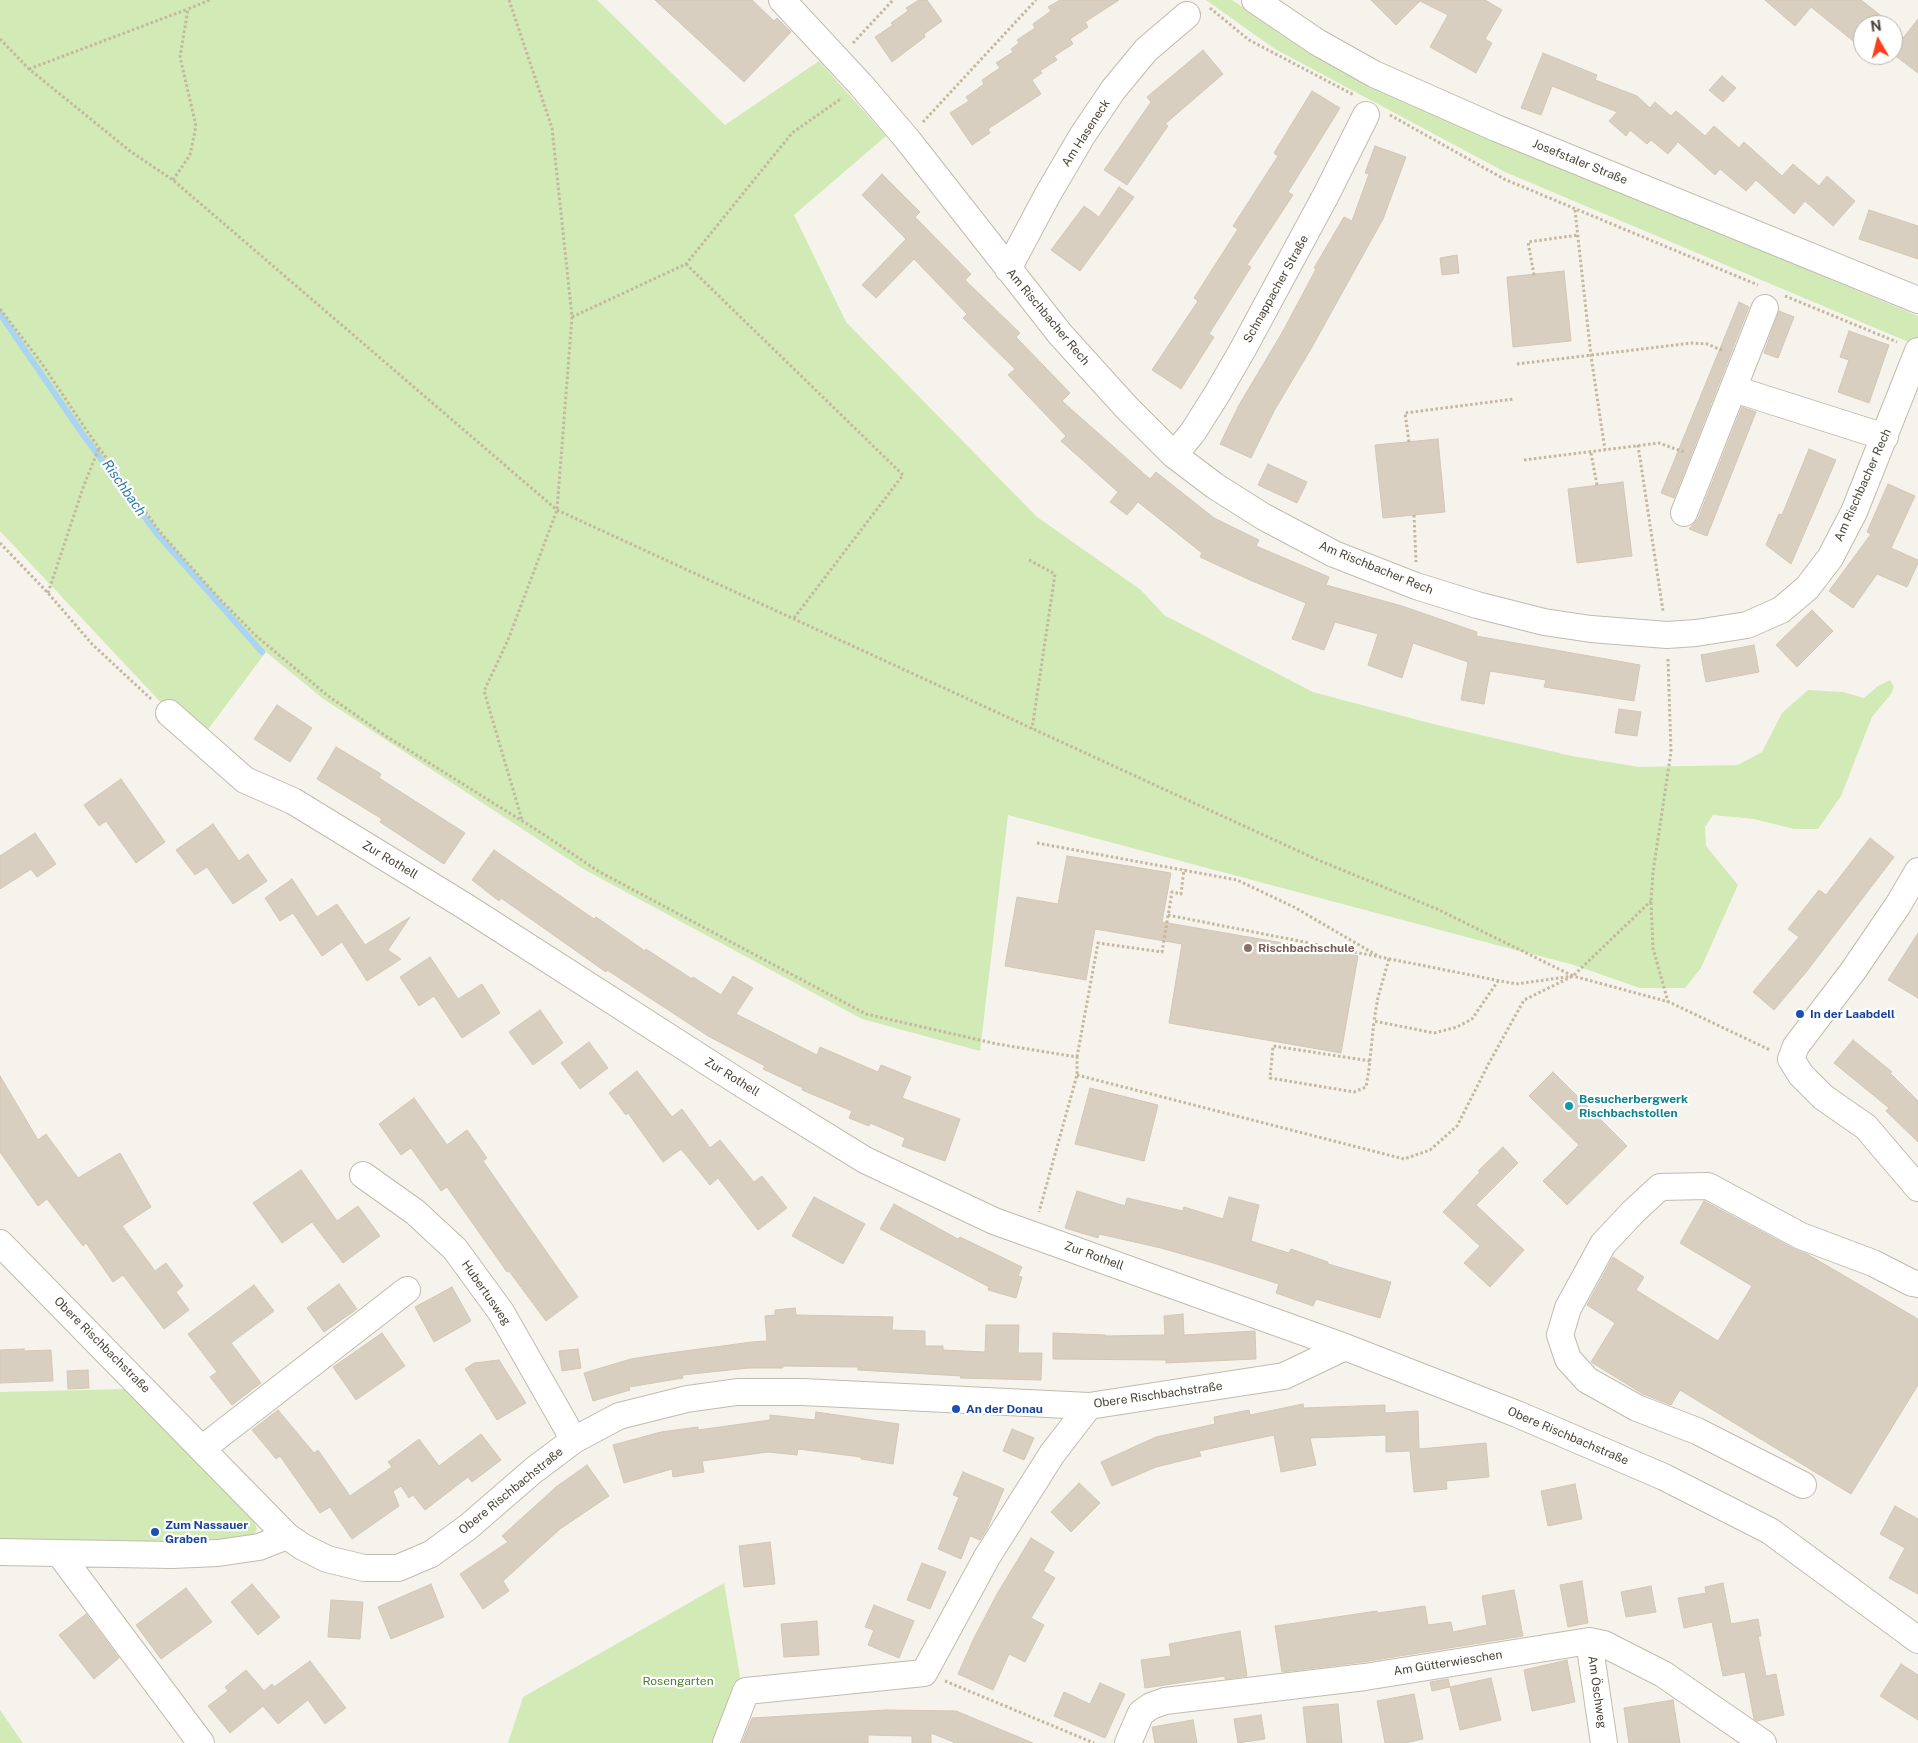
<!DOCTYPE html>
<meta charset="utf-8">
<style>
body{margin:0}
#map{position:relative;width:1918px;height:1743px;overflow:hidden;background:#f6f3ec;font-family:"Public Sans",sans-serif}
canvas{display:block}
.north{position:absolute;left:1853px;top:15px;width:50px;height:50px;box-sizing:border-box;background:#fff;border:1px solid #b7b4b0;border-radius:50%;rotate:352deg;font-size:14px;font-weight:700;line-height:20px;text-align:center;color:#4b4439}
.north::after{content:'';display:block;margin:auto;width:18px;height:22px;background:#fc3f1d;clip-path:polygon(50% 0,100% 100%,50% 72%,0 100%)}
</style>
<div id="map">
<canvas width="1918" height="1743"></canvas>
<div class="north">N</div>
</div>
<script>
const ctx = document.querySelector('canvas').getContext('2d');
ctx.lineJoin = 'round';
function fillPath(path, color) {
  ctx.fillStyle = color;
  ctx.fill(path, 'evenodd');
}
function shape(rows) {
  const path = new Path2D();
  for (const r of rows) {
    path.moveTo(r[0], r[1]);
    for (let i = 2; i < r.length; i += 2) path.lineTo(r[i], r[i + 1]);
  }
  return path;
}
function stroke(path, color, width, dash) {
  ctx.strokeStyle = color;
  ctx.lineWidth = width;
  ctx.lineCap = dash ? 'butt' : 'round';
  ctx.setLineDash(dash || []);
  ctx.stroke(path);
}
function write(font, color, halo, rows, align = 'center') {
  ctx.font = font + ' "Public Sans",sans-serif';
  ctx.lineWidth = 4.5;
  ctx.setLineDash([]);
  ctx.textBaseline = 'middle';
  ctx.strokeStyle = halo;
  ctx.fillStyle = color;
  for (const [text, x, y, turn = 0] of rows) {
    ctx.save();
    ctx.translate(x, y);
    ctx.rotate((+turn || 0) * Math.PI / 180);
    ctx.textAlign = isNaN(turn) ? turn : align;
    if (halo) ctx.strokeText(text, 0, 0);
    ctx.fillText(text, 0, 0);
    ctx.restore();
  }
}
const green = shape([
 [0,0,597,0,725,125,819,61,886,136,794,215,846,322,1037,517,1141,590,1164,615,1313,692,1433,724,1572,756,1639,767,1738,765,1762,752,1782,713,1808,690,1843,692,1864,698,1878,686,1890,680,1894,687,1891,694,1872,717,1841,796,1818,829,1794,829,1754,819,1713,815,1705,827,1706,846,1738,885,1701,968,1685,988,1640,988,1571,964,1504,947,1008,815,980,1051,862,1019,585,870,322,698,266,652,200,740,166,708,0,531],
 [1206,0,1232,0,1286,36,1648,203,1918,316,1918,346,1505,172,1275,49],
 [125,1389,254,1521,257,1529,255,1534,248,1539,222,1544,0,1541,0,1392],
 [724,1583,742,1688,723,1743,508,1743,523,1697],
 [0,1710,23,1743,0,1743]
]);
const stream = shape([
 [0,314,84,436,158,535,262,652]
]);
const building = shape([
 [655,0,752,0,774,21,777,18,791,32,744,82,655,0],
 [919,0,927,0,942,21,924,34,925,37,892,62,875,37,893,25,891,23,908,11,906,8,919,0],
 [1060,0,1119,0,1085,22,1088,27,1070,39,1073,44,1054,56,1057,60,1040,71,1042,73,1032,80,1041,94,988,129,990,133,972,145,950,113,969,101,966,97,984,84,982,80,1000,68,996,63,1013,52,1011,49,1019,43,1017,40,1035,28,1033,24,1051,11,1048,7,1060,0],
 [1371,0,1485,0,1502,10,1485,39,1492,43,1476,73,1430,47,1448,15,1420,1,1396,25,1371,0],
 [1765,0,1861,0,1893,25,1863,25,1863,49,1811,7,1795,26,1765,0],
 [1918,19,1918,73,1893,54,1893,51,1918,19],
 [1203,50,1223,74,1165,124,1168,126,1127,185,1104,170,1151,102,1147,97,1203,50],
 [1543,53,1597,75,1595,80,1637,96,1650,108,1655,102,1671,116,1676,111,1705,136,1714,126,1739,148,1744,142,1782,176,1793,164,1819,186,1827,176,1855,201,1833,226,1805,201,1794,214,1756,180,1746,191,1720,169,1715,175,1678,142,1668,154,1651,140,1647,144,1630,130,1626,136,1609,121,1617,112,1552,86,1541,115,1521,108,1543,53],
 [1722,76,1736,88,1723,102,1709,90,1722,76],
 [1312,91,1340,108,1288,192,1293,195,1247,265,1251,267,1209,334,1214,337,1181,389,1152,370,1198,301,1194,298,1238,229,1233,226,1278,156,1274,153,1312,91],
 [1375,146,1406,157,1383,219,1312,347,1274,411,1251,458,1220,444,1239,405,1283,331,1316,269,1314,268,1344,217,1352,221,1369,174,1365,173,1375,146],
 [882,174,920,212,915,217,971,274,965,280,1020,333,1016,337,1070,393,1062,401,1150,479,1156,472,1214,518,1259,540,1256,546,1329,577,1326,585,1402,606,1477,632,1476,636,1640,665,1634,701,1544,687,1546,680,1490,671,1484,704,1461,700,1468,662,1413,643,1402,678,1368,665,1378,634,1335,622,1324,650,1292,639,1306,603,1252,581,1200,557,1202,553,1138,502,1127,515,1110,502,1118,492,1061,441,1066,436,1008,375,1015,369,963,318,967,314,914,259,876,298,862,285,906,239,862,195,882,174],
 [1119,187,1134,197,1080,271,1051,250,1084,206,1099,217,1119,187],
 [1869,210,1918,226,1918,259,1859,239,1869,210],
 [1457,255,1459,273,1442,275,1440,258,1457,255],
 [1564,271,1571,341,1513,347,1507,277,1564,271],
 [1739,302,1749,307,1674,498,1661,493,1739,302],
 [1779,311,1794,317,1778,358,1764,353,1779,311],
 [1849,331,1889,345,1869,403,1838,392,1849,360,1840,357,1849,331],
 [1742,407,1756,412,1707,536,1689,529,1698,519,1742,407],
 [1438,439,1445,512,1383,518,1375,445,1438,439],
 [1809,449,1836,460,1791,564,1766,545,1779,514,1782,515,1809,449],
 [1268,464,1307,482,1297,503,1258,485,1268,464],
 [1623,482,1632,556,1577,563,1568,489,1623,482],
 [1888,484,1915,496,1891,548,1918,560,1918,563,1907,587,1877,574,1853,608,1829,591,1871,534,1867,532,1888,484],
 [1812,610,1833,631,1797,667,1776,645,1812,610],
 [1754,645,1759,672,1706,682,1701,655,1754,645],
 [277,705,312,728,290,762,254,739,277,705],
 [1619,709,1641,712,1637,736,1615,733,1619,709],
 [336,747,381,774,379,778,465,833,444,864,380,822,382,819,317,779,336,747],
 [121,779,165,842,136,863,106,821,99,826,84,805,121,779],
 [213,824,239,861,248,854,267,881,233,904,207,867,195,875,176,850,213,824],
 [35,833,56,864,37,877,31,869,0,889,0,856,35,833],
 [1870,838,1894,857,1807,971,1774,1010,1753,992,1799,937,1788,929,1819,890,1826,895,1870,838],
 [494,850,594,919,596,917,645,951,646,949,692,979,693,977,721,995,733,976,753,988,736,1014,817,1055,820,1047,878,1072,881,1065,911,1077,902,1098,960,1119,945,1161,902,1146,905,1138,870,1123,869,1126,849,1118,852,1111,802,1090,803,1088,763,1069,765,1066,708,1036,607,970,606,972,501,898,499,901,472,880,494,850],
 [1067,856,1171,873,1162,922,1358,956,1341,1053,1169,1023,1182,944,1095,929,1086,980,1005,966,1017,897,1058,904,1067,856],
 [292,879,317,917,337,904,365,945,410,917,388,950,401,959,367,981,342,942,322,956,293,913,280,921,265,898,292,879],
 [1918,933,1918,998,1888,980,1918,933],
 [430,957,458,999,482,984,500,1013,462,1038,434,996,419,1006,400,977,430,957],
 [540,1010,563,1043,533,1065,509,1032,540,1010],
 [1853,1040,1892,1072,1890,1073,1918,1101,1918,1142,1886,1111,1889,1108,1834,1063,1853,1040],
 [589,1042,608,1068,580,1089,561,1063,589,1042],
 [637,1071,672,1117,682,1109,710,1148,720,1140,754,1182,762,1176,787,1208,758,1230,718,1178,710,1185,681,1149,663,1162,628,1113,626,1115,609,1093,637,1071],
 [1553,1072,1627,1146,1567,1205,1543,1181,1579,1145,1529,1096,1553,1072],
 [0,1076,38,1140,46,1134,78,1178,120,1153,151,1207,122,1226,155,1271,166,1263,183,1286,176,1292,189,1310,164,1329,123,1275,113,1282,86,1243,83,1246,47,1199,38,1206,0,1152,0,1076],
 [1090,1088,1158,1105,1144,1161,1075,1144,1090,1088],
 [414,1098,447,1145,467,1130,487,1158,483,1161,578,1297,546,1321,509,1271,507,1272,447,1187,441,1191,411,1148,401,1155,379,1124,414,1098],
 [1503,1147,1518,1163,1476,1205,1524,1250,1490,1287,1464,1263,1480,1246,1443,1212,1480,1172,1478,1171,1503,1147],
 [301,1170,337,1221,358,1206,380,1236,343,1263,312,1222,282,1243,253,1203,301,1170],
 [1077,1191,1125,1206,1127,1198,1183,1211,1184,1207,1223,1219,1229,1197,1259,1205,1251,1241,1289,1253,1291,1249,1328,1262,1328,1264,1391,1282,1380,1318,1316,1299,1313,1306,1276,1293,1279,1284,1210,1262,1161,1248,1099,1234,1098,1238,1065,1228,1077,1191],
 [814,1197,865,1224,843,1264,792,1236,814,1197],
 [1704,1201,1794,1249,1807,1254,1918,1319,1918,1385,1851,1494,1680,1390,1671,1405,1643,1394,1591,1362,1615,1323,1587,1305,1613,1257,1644,1277,1636,1290,1718,1341,1752,1286,1680,1243,1704,1201],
 [894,1204,958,1239,960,1237,1022,1267,1018,1276,1022,1277,1016,1298,988,1290,989,1287,880,1229,894,1204],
 [339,1284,357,1309,324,1332,307,1308,339,1284],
 [254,1285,274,1311,231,1343,261,1383,232,1405,210,1377,217,1372,188,1334,254,1285],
 [452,1287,471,1321,434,1342,415,1307,452,1287],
 [795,1308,796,1315,893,1317,892,1330,925,1331,925,1346,943,1346,943,1350,985,1352,986,1325,1019,1325,1018,1353,1042,1353,1041,1380,960,1378,961,1376,858,1370,858,1367,783,1366,783,1368,749,1368,682,1375,683,1378,629,1387,630,1390,593,1401,584,1373,631,1359,662,1354,752,1342,767,1341,765,1316,775,1315,775,1310,795,1308],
 [1183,1314,1184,1335,1255,1331,1256,1359,1166,1363,1166,1360,1053,1359,1053,1333,1106,1335,1106,1336,1165,1335,1164,1316,1183,1314],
 [382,1333,405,1366,356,1400,333,1367,382,1333],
 [24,1349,24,1351,51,1350,53,1381,0,1383,0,1350,24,1349],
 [578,1349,581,1368,562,1371,559,1351,578,1349],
 [499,1360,526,1403,497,1420,465,1369,474,1363,499,1360],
 [88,1370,89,1388,68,1389,67,1371,88,1370],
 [1303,1404,1304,1408,1385,1405,1385,1413,1418,1411,1419,1449,1486,1443,1489,1477,1446,1481,1447,1489,1414,1492,1410,1451,1386,1452,1386,1435,1310,1438,1316,1465,1281,1472,1274,1435,1199,1451,1201,1456,1156,1467,1112,1486,1101,1462,1156,1437,1215,1424,1214,1417,1249,1410,1250,1415,1303,1404],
 [278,1410,314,1453,318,1450,350,1496,392,1467,388,1462,419,1439,439,1466,481,1434,501,1460,472,1482,468,1477,425,1510,413,1495,409,1498,401,1486,393,1491,399,1506,352,1539,330,1507,320,1513,280,1456,276,1459,252,1430,278,1410],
 [816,1412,899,1424,893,1464,861,1459,861,1457,798,1449,797,1455,768,1452,702,1461,704,1472,673,1477,672,1469,624,1483,613,1445,661,1432,698,1427,698,1430,770,1420,770,1415,815,1420,816,1412],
 [1012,1429,1034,1438,1024,1460,1003,1451,1012,1429],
 [587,1465,609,1496,560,1529,503,1581,509,1591,483,1609,460,1574,508,1542,502,1536,556,1487,587,1465],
 [963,1472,1004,1489,987,1529,980,1540,970,1536,961,1559,938,1549,959,1497,953,1495,963,1472],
 [1079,1483,1100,1503,1071,1532,1051,1512,1079,1483],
 [1575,1484,1582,1519,1548,1526,1541,1491,1575,1484],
 [1895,1506,1918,1519,1918,1594,1889,1578,1905,1548,1880,1534,1895,1506],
 [1031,1538,1054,1552,1043,1571,1055,1578,1031,1618,1044,1625,1025,1662,1009,1654,993,1690,958,1674,975,1636,997,1594,1031,1538],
 [770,1542,775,1584,744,1587,739,1546,770,1542],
 [922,1563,946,1572,930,1609,907,1600,922,1563],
 [1582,1581,1588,1623,1568,1627,1560,1585,1582,1581],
 [1723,1583,1731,1624,1758,1619,1761,1636,1758,1636,1766,1676,1776,1674,1784,1715,1757,1721,1754,1719,1745,1672,1723,1676,1712,1622,1684,1628,1678,1598,1706,1593,1705,1587,1723,1583],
 [252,1584,280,1617,258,1635,231,1602,252,1584],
 [431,1584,444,1617,391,1639,378,1607,431,1584],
 [1651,1586,1656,1612,1626,1617,1621,1592,1651,1586],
 [186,1588,212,1622,161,1659,136,1625,186,1588],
 [1514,1590,1523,1636,1363,1662,1282,1672,1275,1626,1377,1611,1378,1613,1425,1606,1428,1625,1451,1622,1453,1632,1487,1625,1482,1596,1514,1590],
 [331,1600,363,1602,360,1639,328,1637,331,1600],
 [874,1605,914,1621,899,1658,868,1645,874,1630,865,1627,874,1605],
 [86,1614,119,1658,94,1679,59,1635,86,1614],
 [817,1621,819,1655,784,1657,781,1624,817,1621],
 [1240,1631,1247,1676,1225,1679,1225,1676,1145,1688,1141,1660,1171,1656,1169,1644,1240,1631],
 [1567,1660,1575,1702,1532,1711,1524,1670,1567,1660],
 [310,1661,346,1708,325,1724,308,1700,278,1724,263,1706,230,1733,208,1706,228,1691,225,1687,246,1670,264,1691,272,1684,274,1687,310,1661],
 [1901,1664,1918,1675,1918,1720,1880,1696,1901,1664],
 [1491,1678,1501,1720,1460,1730,1450,1687,1491,1678],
 [1448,1679,1450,1687,1432,1691,1430,1682,1448,1679],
 [1100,1683,1125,1694,1105,1738,1054,1716,1064,1692,1090,1704,1100,1683],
 [1414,1694,1423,1739,1405,1743,1385,1743,1377,1701,1414,1694],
 [1673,1700,1680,1743,1629,1743,1624,1708,1673,1700],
 [1338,1704,1342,1743,1307,1743,1303,1707,1338,1704],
 [886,1710,956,1711,1033,1743,956,1743,931,1733,931,1743,912,1743,912,1736,868,1735,868,1743,742,1743,752,1718,886,1710],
 [1261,1715,1265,1739,1238,1743,1234,1719,1261,1715],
 [1193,1720,1197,1743,1155,1743,1152,1727,1193,1720]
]);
const path = shape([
 [509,0,552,128,572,317,557,510,508,640,484,691,522,820],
 [1210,8,1249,40,1354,95],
 [0,39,29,69,130,151,173,180,557,510,1318,860,1437,909,1573,976],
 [853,43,893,0],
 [29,69,188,9],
 [1390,115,1504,179,1758,285],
 [923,122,1036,0],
 [173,180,190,155,196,126,180,57,188,9,210,0],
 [1575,210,1591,356,1605,450],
 [686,264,903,475,794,618],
 [1534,275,1528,242,1578,235],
 [1785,296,1897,342],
 [0,309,40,361,89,434,160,532,217,596,255,635,327,695,386,736,543,834,598,871,866,1014,997,1044,1077,1057,1077,1075,1039,1212],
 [572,317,686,264,792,133,842,98],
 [1517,364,1692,343,1707,344,1724,351],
 [1409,442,1405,413,1514,399],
 [1638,445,1663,611],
 [1591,453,1597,485],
 [1524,460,1659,443,1684,452],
 [1414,515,1416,562],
 [0,543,48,593,92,644,151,699],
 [1029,560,1055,574,1032,729],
 [48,593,84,485,99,448],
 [1668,659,1671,752,1653,872,1651,901,1653,948,1668,1002],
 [1037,843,1237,880,1294,907,1378,956],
 [1168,915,1516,984,1573,976,1669,1002,1770,1050],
 [1389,959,1378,997,1374,1021,1434,1033,1457,1027,1472,1019,1498,981],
 [1077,1057,1098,943,1162,952,1172,892,1181,894,1184,869],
 [1370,1061,1273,1046,1270,1078,1354,1092,1366,1087,1369,1069,1374,1021],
 [1077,1075,1404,1159,1430,1150,1457,1126,1489,1063,1524,1000,1573,976,1651,901],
 [945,1681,1094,1743]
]);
const minor = shape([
 [782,0,861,85,907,139,1060,334,1127,408,1174,455,1215,486,1264,517,1334,554,1416,586,1477,605,1544,622,1591,629,1667,635,1696,633,1747,625,1781,610,1807,588,1830,558,1854,512,1918,351],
 [1255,0,1317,42,1374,74,1496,128,1918,300],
 [1008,269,1048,194,1082,136,1113,90,1146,50,1187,15],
 [1734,389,1885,437],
 [1174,455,1193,432,1217,394,1243,349,1326,195,1366,115],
 [1684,513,1765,308],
 [169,713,245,780,293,801,463,905,742,1084,865,1160,994,1221,1345,1347,1517,1414,1664,1477,1770,1531,1918,1640],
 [1918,871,1898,905,1853,971,1796,1046,1791,1059,1801,1075,1823,1097,1866,1127,1918,1188],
 [363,1175,415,1212,455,1249,501,1312,574,1440],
 [0,1243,287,1536,303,1547,327,1559,364,1568,398,1568,431,1554,468,1527,534,1470,574,1440,619,1416,687,1399,737,1392,802,1392,1089,1406,1284,1376,1345,1347],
 [203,1448,407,1290],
 [1803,1485,1697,1431,1637,1408,1587,1380,1568,1359,1560,1335,1568,1308,1603,1244,1633,1212,1660,1187,1708,1186,1801,1236,1873,1263,1912,1283,1918,1284],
 [0,1552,172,1555,218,1553,259,1547,287,1536],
 [59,1553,201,1743],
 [1589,1641,1604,1743],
 [726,1743,746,1691,924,1673,987,1557,1052,1454,1089,1406],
 [1128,1743,1141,1713,1151,1706,1165,1701,1365,1677,1589,1641,1604,1644,1663,1674,1763,1743]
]);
const markers = [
 [1248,948,5,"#8d6e63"],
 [1800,1014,5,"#1a4fb4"],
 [1569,1106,5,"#0f9aa8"],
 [956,1409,5,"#1a4fb4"],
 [155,1532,5,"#1a4fb4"]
];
const streetNames = [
 ["Am Haseneck",1086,133,-57],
 ["Josefstaler Straße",1580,162,22],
 ["Schnappacher Straße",1276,289,-61],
 ["Am Rischbacher Rech",1048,317,50],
 ["Am Rischbacher Rech",1863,485,-66],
 ["Am Rischbacher Rech",1376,568,22],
 ["Zur Rothell",390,860,31],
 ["Zur Rothell",732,1077,32],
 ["Zur Rothell",1094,1256,20],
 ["Hubertusweg",486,1293,55],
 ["Obere Rischbachstraße",102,1345,45],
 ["Obere Rischbachstraße",1158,1395,-8],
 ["Obere Rischbachstraße",1568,1436,23],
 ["Obere Rischbachstraße",511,1491,-39],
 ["Am Gütterwieschen",1448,1663,-9],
 ["Am Öschweg",1597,1692,82]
];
const educationNames = [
 ["Rischbachschule",1258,948]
];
const transitNames = [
 ["In der Laabdell",1810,1014],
 ["An der Donau",966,1409],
 ["Zum Nassauer",165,1525],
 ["Graben",165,1539]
];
const cultureNames = [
 ["Besucherbergwerk",1579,1099],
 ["Rischbachstollen",1579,1113]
];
const parkNames = [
 ["Rosengarten",678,1681]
];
const waterNames = [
 ["Rischbach",124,488,55]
];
fillPath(green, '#d2eab5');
stroke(stream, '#a9d4f2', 6);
fillPath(building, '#d8cfc1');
stroke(building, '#d3c7b4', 1);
stroke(minor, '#c2bbae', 28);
stroke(path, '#c4b79f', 3, [2.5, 2.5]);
stroke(minor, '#fff', 26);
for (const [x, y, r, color] of markers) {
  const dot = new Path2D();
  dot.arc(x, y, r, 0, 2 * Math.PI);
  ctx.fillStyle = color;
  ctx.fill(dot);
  stroke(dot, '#fff', 2);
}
write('12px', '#4b4439', '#fff', streetNames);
write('bold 12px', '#785e54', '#fff', educationNames, 'left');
write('bold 12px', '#164399', '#fff', transitNames, 'left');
write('bold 12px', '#0d838f', '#fff', cultureNames, 'left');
write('12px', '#4a7f2a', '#fff', parkNames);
write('italic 14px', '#2e7ab2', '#fff', waterNames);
</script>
